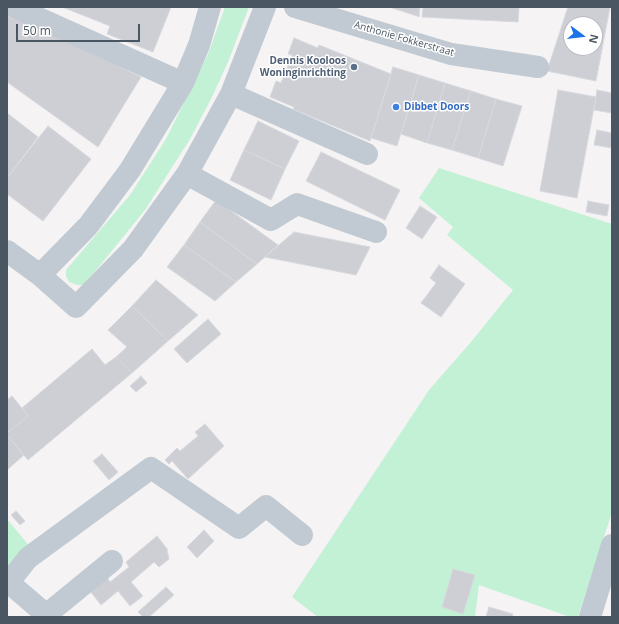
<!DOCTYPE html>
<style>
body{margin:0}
#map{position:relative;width:619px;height:624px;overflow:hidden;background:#f5f3f3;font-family:"Open Sans",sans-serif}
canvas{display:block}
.frame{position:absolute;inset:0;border:8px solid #4a5661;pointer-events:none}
.north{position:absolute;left:563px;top:16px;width:40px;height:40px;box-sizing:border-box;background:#fff;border:1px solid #b7bbc0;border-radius:50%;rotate:105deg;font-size:11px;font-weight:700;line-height:16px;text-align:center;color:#4a5661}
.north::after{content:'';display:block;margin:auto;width:14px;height:18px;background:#1a73e8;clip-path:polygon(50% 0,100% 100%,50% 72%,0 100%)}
.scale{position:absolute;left:16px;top:24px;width:124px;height:18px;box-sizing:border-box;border:2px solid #4a5661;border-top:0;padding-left:5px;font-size:12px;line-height:14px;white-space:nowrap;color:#4a5661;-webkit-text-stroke:3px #fff;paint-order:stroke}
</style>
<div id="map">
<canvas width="619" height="624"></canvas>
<div class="frame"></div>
<div class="north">N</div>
<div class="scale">50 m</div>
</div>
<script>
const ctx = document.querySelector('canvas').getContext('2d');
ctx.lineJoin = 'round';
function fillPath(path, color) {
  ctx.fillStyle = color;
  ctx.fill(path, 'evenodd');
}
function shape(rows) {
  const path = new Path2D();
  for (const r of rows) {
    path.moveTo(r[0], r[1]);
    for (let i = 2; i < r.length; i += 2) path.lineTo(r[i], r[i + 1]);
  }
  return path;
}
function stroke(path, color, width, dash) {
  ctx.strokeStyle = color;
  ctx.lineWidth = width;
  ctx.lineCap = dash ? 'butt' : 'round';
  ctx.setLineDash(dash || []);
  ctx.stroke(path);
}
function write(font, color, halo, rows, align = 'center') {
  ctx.font = font + ' "Open Sans",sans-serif';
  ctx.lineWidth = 3;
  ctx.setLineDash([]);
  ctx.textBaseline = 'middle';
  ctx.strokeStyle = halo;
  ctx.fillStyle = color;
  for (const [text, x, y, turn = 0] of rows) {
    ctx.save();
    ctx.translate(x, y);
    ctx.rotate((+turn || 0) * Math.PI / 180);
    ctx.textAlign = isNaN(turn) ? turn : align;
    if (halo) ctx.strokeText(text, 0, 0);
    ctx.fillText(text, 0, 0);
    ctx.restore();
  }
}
const green = shape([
 [225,7,249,7,228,62,213,95,190,139,145,210,93,274,83,285,77,285,69,282,66,276,66,270,130,195,166,139,208,54],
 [439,168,612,224,612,512,578,617,570,617,479,585,475,617,318,617,292,597,429,390,471,342,513,290,447,235,453,227,419,198],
 [7,519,31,548,7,569]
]);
const building = shape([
 [62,7,171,7,153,52,107,34,110,26,62,7],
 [389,7,420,7,419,17,417,16,389,7],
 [423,7,519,7,518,22,422,17,423,7],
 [568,7,610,7,596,81,547,71,568,7],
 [571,24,595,24,595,48,571,48,571,24],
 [7,16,69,41,141,77,98,147,7,82,7,16],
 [294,38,318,48,319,45,391,74,370,141,293,109,294,107,270,97,276,81,281,83,292,55,288,54,294,38],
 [393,67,419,75,397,146,371,138,393,67],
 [419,75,445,83,427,143,401,134,419,75],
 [445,83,471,91,452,150,427,143,445,83],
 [558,90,596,97,577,198,540,191,558,90],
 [597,90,612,93,612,113,594,110,597,90],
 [471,91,496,99,478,158,452,150,471,91],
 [496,99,522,106,503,166,478,158,496,99],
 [7,113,38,137,7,178,7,113],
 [258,121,299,141,285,169,244,150,258,121],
 [48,126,91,159,43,221,7,194,7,178,48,126],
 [597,130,612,133,612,148,594,145,597,130],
 [244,150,285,169,271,200,230,180,244,150],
 [321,152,400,190,385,220,306,181,321,152],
 [216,200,227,208,278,245,257,264,200,222,216,200],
 [588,201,609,205,607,216,586,212,588,201],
 [420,206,437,217,422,239,406,228,420,206],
 [200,222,257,264,236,282,184,245,200,222],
 [294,232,370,247,356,275,265,257,294,232],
 [184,245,236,282,215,301,167,267,184,245],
 [439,265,465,284,441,317,421,303,436,283,430,278,439,265],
 [156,280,198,315,168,341,132,306,156,280],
 [132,306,168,341,132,373,116,357,127,347,108,330,132,306],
 [208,319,221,334,187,363,174,349,208,319],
 [92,349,105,365,116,357,132,373,28,460,7,435,7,433,28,416,22,408,92,349],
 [141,376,147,383,136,392,130,386,141,376],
 [12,396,28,416,7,433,7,400,12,396],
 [205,424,224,446,188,479,172,461,169,464,165,460,177,448,180,451,198,436,195,432,205,424],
 [7,435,24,455,7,470,7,435],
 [102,454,118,472,109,480,93,461,102,454],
 [16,511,25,521,20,525,11,515,16,511],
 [204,530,214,541,197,558,187,547,204,530],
 [157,536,168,550,167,550,169,559,159,567,154,562,131,582,143,596,130,606,118,591,101,605,90,591,107,577,110,582,129,567,126,562,157,536],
 [453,569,475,575,463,614,442,607,453,569],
 [166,587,174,595,149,617,143,617,138,612,166,587],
 [489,607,513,614,512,617,486,617,489,607]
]);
const minor = shape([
 [14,7,183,83],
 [295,7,451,54,538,67],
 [231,94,367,154],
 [187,174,271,220,297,204,376,232],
 [7,251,40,275,76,307,133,249,187,174,231,94,265,7],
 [40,275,88,226,130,170,183,83,199,45,210,7],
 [7,581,49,617],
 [9,582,28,558,151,468,239,528,266,506,302,535],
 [46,615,112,561],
 [590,617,612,545]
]);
const markers = [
 [354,67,4,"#5c6f8a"],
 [396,107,4,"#3f7fe0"]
];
const streetNames = [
 ["Anthonie Fokkerstraat",404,39,16]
];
const serviceNames = [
 ["Dennis Kooloos",346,61],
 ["Woninginrichting",346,73]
];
const shopNames = [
 ["Dibbet Doors",404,107]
];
fillPath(green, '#c3f1d5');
fillPath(building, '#cdcfd5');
stroke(building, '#d7d9de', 1);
stroke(minor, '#c1cad2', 22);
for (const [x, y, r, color] of markers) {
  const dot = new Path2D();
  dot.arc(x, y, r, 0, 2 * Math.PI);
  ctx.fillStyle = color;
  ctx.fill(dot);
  stroke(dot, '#fff', 1.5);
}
write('10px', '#4a5661', '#fff', streetNames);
write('bold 10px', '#4e5e75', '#fff', serviceNames, 'right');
write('bold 10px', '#366cbe', '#fff', shopNames, 'left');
</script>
